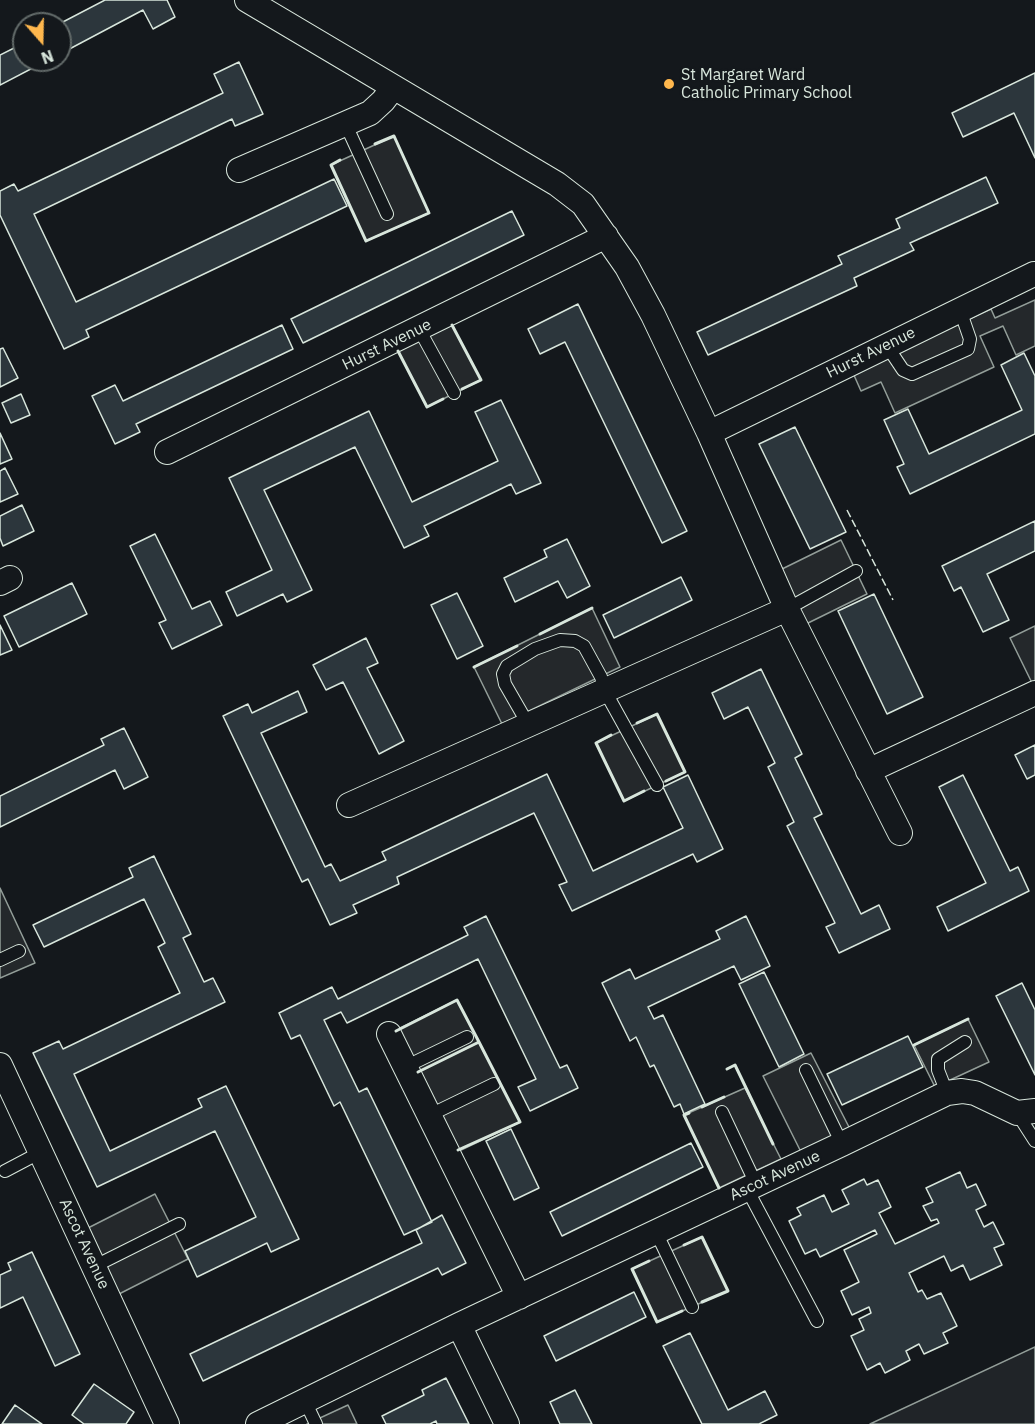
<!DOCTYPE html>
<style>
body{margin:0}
#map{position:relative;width:1035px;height:1424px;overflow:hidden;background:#14181c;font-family:"IBM Plex Sans",sans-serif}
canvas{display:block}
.north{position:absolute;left:12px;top:12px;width:60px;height:60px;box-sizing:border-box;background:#14181c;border:2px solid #626a69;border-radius:50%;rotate:160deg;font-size:16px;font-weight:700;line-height:24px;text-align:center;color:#d8e6dc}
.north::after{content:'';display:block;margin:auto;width:21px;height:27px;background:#ffb74d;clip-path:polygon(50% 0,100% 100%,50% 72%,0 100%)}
</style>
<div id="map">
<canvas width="1035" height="1424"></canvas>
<div class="north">N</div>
</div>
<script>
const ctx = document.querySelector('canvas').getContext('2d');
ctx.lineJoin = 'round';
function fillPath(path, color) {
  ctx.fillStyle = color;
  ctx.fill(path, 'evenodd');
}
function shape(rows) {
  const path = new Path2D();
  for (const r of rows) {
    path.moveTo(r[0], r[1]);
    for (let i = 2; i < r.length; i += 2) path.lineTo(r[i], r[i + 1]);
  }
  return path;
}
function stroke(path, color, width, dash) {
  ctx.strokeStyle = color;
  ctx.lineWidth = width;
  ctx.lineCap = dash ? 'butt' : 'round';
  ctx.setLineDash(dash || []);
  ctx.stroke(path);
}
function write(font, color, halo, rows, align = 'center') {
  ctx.font = font + ' "IBM Plex Sans",sans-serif';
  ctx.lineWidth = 4.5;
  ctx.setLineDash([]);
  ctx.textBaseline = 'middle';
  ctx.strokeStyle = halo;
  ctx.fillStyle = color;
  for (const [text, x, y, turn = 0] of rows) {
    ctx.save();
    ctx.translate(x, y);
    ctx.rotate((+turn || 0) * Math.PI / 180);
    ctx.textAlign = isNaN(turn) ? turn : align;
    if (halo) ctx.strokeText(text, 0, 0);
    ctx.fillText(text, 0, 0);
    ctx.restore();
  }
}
const green = shape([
 [1035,1347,1035,1424,870,1424,1035,1347]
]);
const parking = shape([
 [394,136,429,213,366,241,331,165,394,136],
 [1035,300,1035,346,1016,355,1003,326,980,336,994,367,895,413,881,382,861,391,853,373,991,309,995,318,1035,300],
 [452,325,481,380,427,407,398,351,452,325],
 [841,540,867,594,804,625,778,571,841,540],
 [592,608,620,667,502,724,474,667,592,608],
 [1035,626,1035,685,1033,685,1010,638,1035,626],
 [657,714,685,772,624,801,596,743,657,714],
 [0,888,35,963,0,978,0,888],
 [457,1000,520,1122,459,1151,396,1030,457,1000],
 [968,1019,989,1062,935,1087,914,1045,968,1019],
 [811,1053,850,1129,801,1152,763,1076,811,1053],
 [745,1088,781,1159,719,1188,684,1115,745,1088],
 [155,1194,188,1259,119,1294,88,1228,155,1194],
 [702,1237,728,1291,657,1322,632,1269,702,1237],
 [348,1405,357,1424,307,1424,348,1405]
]);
const building = shape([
 [105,0,167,0,175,17,153,29,143,10,60,54,59,24,105,0],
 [24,43,24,60,48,60,0,85,0,55,24,43],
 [239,62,263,114,235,126,232,119,34,214,76,302,334,179,347,206,86,330,89,337,64,349,0,215,0,191,14,184,18,191,223,93,214,74,239,62],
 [1035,73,1035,158,1014,113,963,137,952,113,1035,73],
 [986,177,998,203,910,243,914,250,854,278,857,286,708,355,697,332,842,264,838,256,900,228,896,219,986,177],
 [512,211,524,235,303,343,291,319,512,211],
 [578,304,687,531,662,543,565,342,540,354,528,329,578,304],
 [282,325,293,349,136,424,140,432,115,444,92,396,115,385,123,401,282,325],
 [3,348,18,378,0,387,0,349,3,348],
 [1024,353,1035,376,1035,434,910,494,897,467,904,464,884,420,908,409,929,454,1022,410,1001,365,1024,353],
 [21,394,30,415,11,423,2,403,21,394],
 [501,400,541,483,516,494,511,484,424,526,429,536,404,548,355,447,264,490,312,590,287,602,283,594,237,616,226,592,272,570,229,478,369,411,412,502,498,461,475,412,501,400],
 [795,427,846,532,810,549,759,444,795,427],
 [0,433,12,459,0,464,0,433],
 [5,468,18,494,0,502,0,471,5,468],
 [22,505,34,531,3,546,0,538,0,516,22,505],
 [1035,521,1035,551,987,574,1009,620,983,632,961,587,954,591,942,566,1035,521],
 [155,534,192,609,210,601,222,625,172,649,159,623,166,620,130,546,155,534],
 [567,539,590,586,567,598,558,581,515,602,504,578,547,557,544,550,567,539],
 [681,577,692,600,614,638,603,615,681,577],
 [72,583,87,614,19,647,4,616,72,583],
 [457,593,483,646,457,659,431,605,457,593],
 [874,594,923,697,887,714,838,611,874,594],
 [0,625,12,650,0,655,0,625],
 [366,638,378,663,367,668,404,741,379,754,343,682,326,690,313,665,366,638],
 [761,669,802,754,795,758,822,814,814,818,861,914,879,905,890,929,839,953,826,927,835,923,787,826,794,822,768,767,775,763,748,707,724,719,712,693,761,669],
 [298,691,307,712,261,733,325,867,331,864,340,881,386,860,382,852,547,774,593,871,683,828,663,787,688,775,723,849,697,862,693,854,572,911,559,885,567,882,534,813,397,877,399,884,353,905,357,913,330,925,308,879,302,882,223,716,248,704,252,713,298,691],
 [124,728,148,777,124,789,115,770,0,827,0,796,104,745,101,739,124,728],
 [1035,745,1035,775,1027,779,1015,755,1035,745],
 [963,775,1010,871,1018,867,1029,891,948,931,937,907,986,883,939,787,963,775],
 [154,856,191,934,183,938,204,982,213,978,225,1002,74,1074,110,1151,202,1107,198,1099,226,1086,299,1239,271,1252,267,1243,197,1277,185,1251,256,1217,215,1131,97,1187,33,1053,59,1041,63,1049,180,993,158,947,165,943,144,899,44,947,33,925,133,877,129,868,154,856],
 [486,916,560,1068,567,1065,578,1088,530,1111,518,1087,536,1079,478,959,347,1023,341,1012,324,1020,359,1092,367,1088,432,1222,404,1235,340,1102,334,1106,300,1035,291,1039,279,1013,332,987,338,999,468,935,464,927,486,916],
 [746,916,770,966,741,980,734,966,648,1007,654,1019,663,1015,705,1104,684,1114,680,1104,674,1107,654,1065,650,1067,636,1037,630,1041,602,983,630,969,635,979,720,939,716,931,746,916],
 [764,972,804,1054,779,1067,739,984,764,972],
 [1022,983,1035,1010,1035,1075,996,996,1022,983],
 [908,1036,923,1067,842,1105,827,1074,908,1036],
 [511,1129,539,1188,514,1200,486,1141,511,1129],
 [691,1143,703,1167,562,1236,550,1212,691,1143],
 [960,1172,967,1188,976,1184,986,1205,976,1210,984,1227,993,1222,1004,1244,994,1248,1002,1265,970,1280,963,1265,951,1271,944,1256,909,1273,918,1292,922,1290,927,1299,941,1293,957,1326,943,1333,948,1343,924,1354,919,1344,906,1351,910,1360,885,1373,880,1363,867,1370,851,1336,864,1330,859,1319,871,1313,869,1307,852,1315,841,1291,859,1282,844,1250,877,1234,875,1230,820,1257,816,1249,805,1254,789,1221,801,1215,797,1208,824,1195,832,1212,849,1204,842,1190,864,1179,867,1185,878,1180,891,1207,879,1213,895,1244,939,1223,937,1219,931,1221,923,1206,933,1202,926,1188,960,1172],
 [442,1215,466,1263,442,1275,438,1268,203,1381,190,1354,422,1243,416,1230,442,1215],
 [32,1252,80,1354,55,1366,23,1297,0,1308,0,1275,11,1270,8,1263,32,1252],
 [634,1292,646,1317,556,1361,544,1336,634,1292],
 [690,1333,728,1410,765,1391,777,1415,759,1424,702,1424,663,1346,690,1333],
 [446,1378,469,1424,437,1424,436,1421,430,1424,386,1424,382,1416,424,1395,422,1390,446,1378],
 [94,1384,134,1412,126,1424,84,1424,72,1415,94,1384],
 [575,1390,592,1424,560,1424,550,1402,575,1390],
 [15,1405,42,1424,2,1424,15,1405]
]);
const lane = shape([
 [346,125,387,214],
 [419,329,454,393],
 [887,346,903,370,912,374,968,349,970,339,960,310],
 [787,609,856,571],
 [528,724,505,684,503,674,507,666,535,649,560,640,575,641,584,646,601,677,605,691,657,785],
 [0,960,19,951],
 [405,1067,467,1037],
 [806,1070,842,1144],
 [947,1093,938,1070,938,1059,965,1042],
 [722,1112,756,1184],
 [1017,1113,1035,1141],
 [430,1115,494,1084],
 [5,1171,41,1152],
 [747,1189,817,1321],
 [656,1232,692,1307],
 [95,1266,179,1224],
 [305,1401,316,1424]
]);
const street = shape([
 [247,0,557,184,583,204,627,267,653,315,709,433,787,609,900,833],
 [239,170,370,113,383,101,393,88],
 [709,433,1034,274],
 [167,452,606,236],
 [0,583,10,578],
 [868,771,1035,693],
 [349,805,787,609],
 [389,1034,519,1297],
 [0,1065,167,1424],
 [459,1325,507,1424],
 [258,1424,459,1325,842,1144,947,1093,962,1091,975,1093,1017,1113,1035,1111]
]);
const fence = shape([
 [847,510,893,600]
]);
const wall = shape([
 [340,160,331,165,366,241,429,213,394,136,375,144],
 [452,325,481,380,462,389],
 [398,351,427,407,443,399],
 [540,634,592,608],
 [474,667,517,646],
 [637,723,657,714,685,772,666,781],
 [611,735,596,743,624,801,644,791],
 [396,1031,457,1000,479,1042,418,1072],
 [914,1045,968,1019],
 [727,1069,735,1065,773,1144],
 [702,1107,724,1097],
 [689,1113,684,1115,719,1188],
 [458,1150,520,1122,479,1042],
 [684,1245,702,1237,728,1291,702,1302],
 [649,1261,632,1269,657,1322,682,1311]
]);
const markers = [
 [669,84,6,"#ffb74d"]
];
const poiNames = [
 ["St Margaret Ward",681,75],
 ["Catholic Primary School",681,93]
];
const streetNames = [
 ["Hurst Avenue",387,345,-26],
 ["Hurst Avenue",871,353,-26],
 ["Ascot Avenue",775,1176,-25],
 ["Ascot Avenue",84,1244,65]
];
fillPath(green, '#202428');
stroke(green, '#939e99', 1.5);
fillPath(parking, '#24282b');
stroke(parking, '#939e99', 1.5);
fillPath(building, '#2c363c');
stroke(building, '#d8e6dc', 1.5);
stroke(lane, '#d8e6dc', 14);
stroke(street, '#d8e6dc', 26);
stroke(lane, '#14181c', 12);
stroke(street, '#14181c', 24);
stroke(fence, '#d8e6dc', 1.5, [8, 3]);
stroke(wall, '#d8e6dc', 3);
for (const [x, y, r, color] of markers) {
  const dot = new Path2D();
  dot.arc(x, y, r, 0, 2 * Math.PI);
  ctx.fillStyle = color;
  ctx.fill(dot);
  stroke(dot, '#14181c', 2);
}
write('16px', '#d8e6dc', '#14181c', poiNames, 'left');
write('16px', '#d8e6dc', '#14181c', streetNames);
</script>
